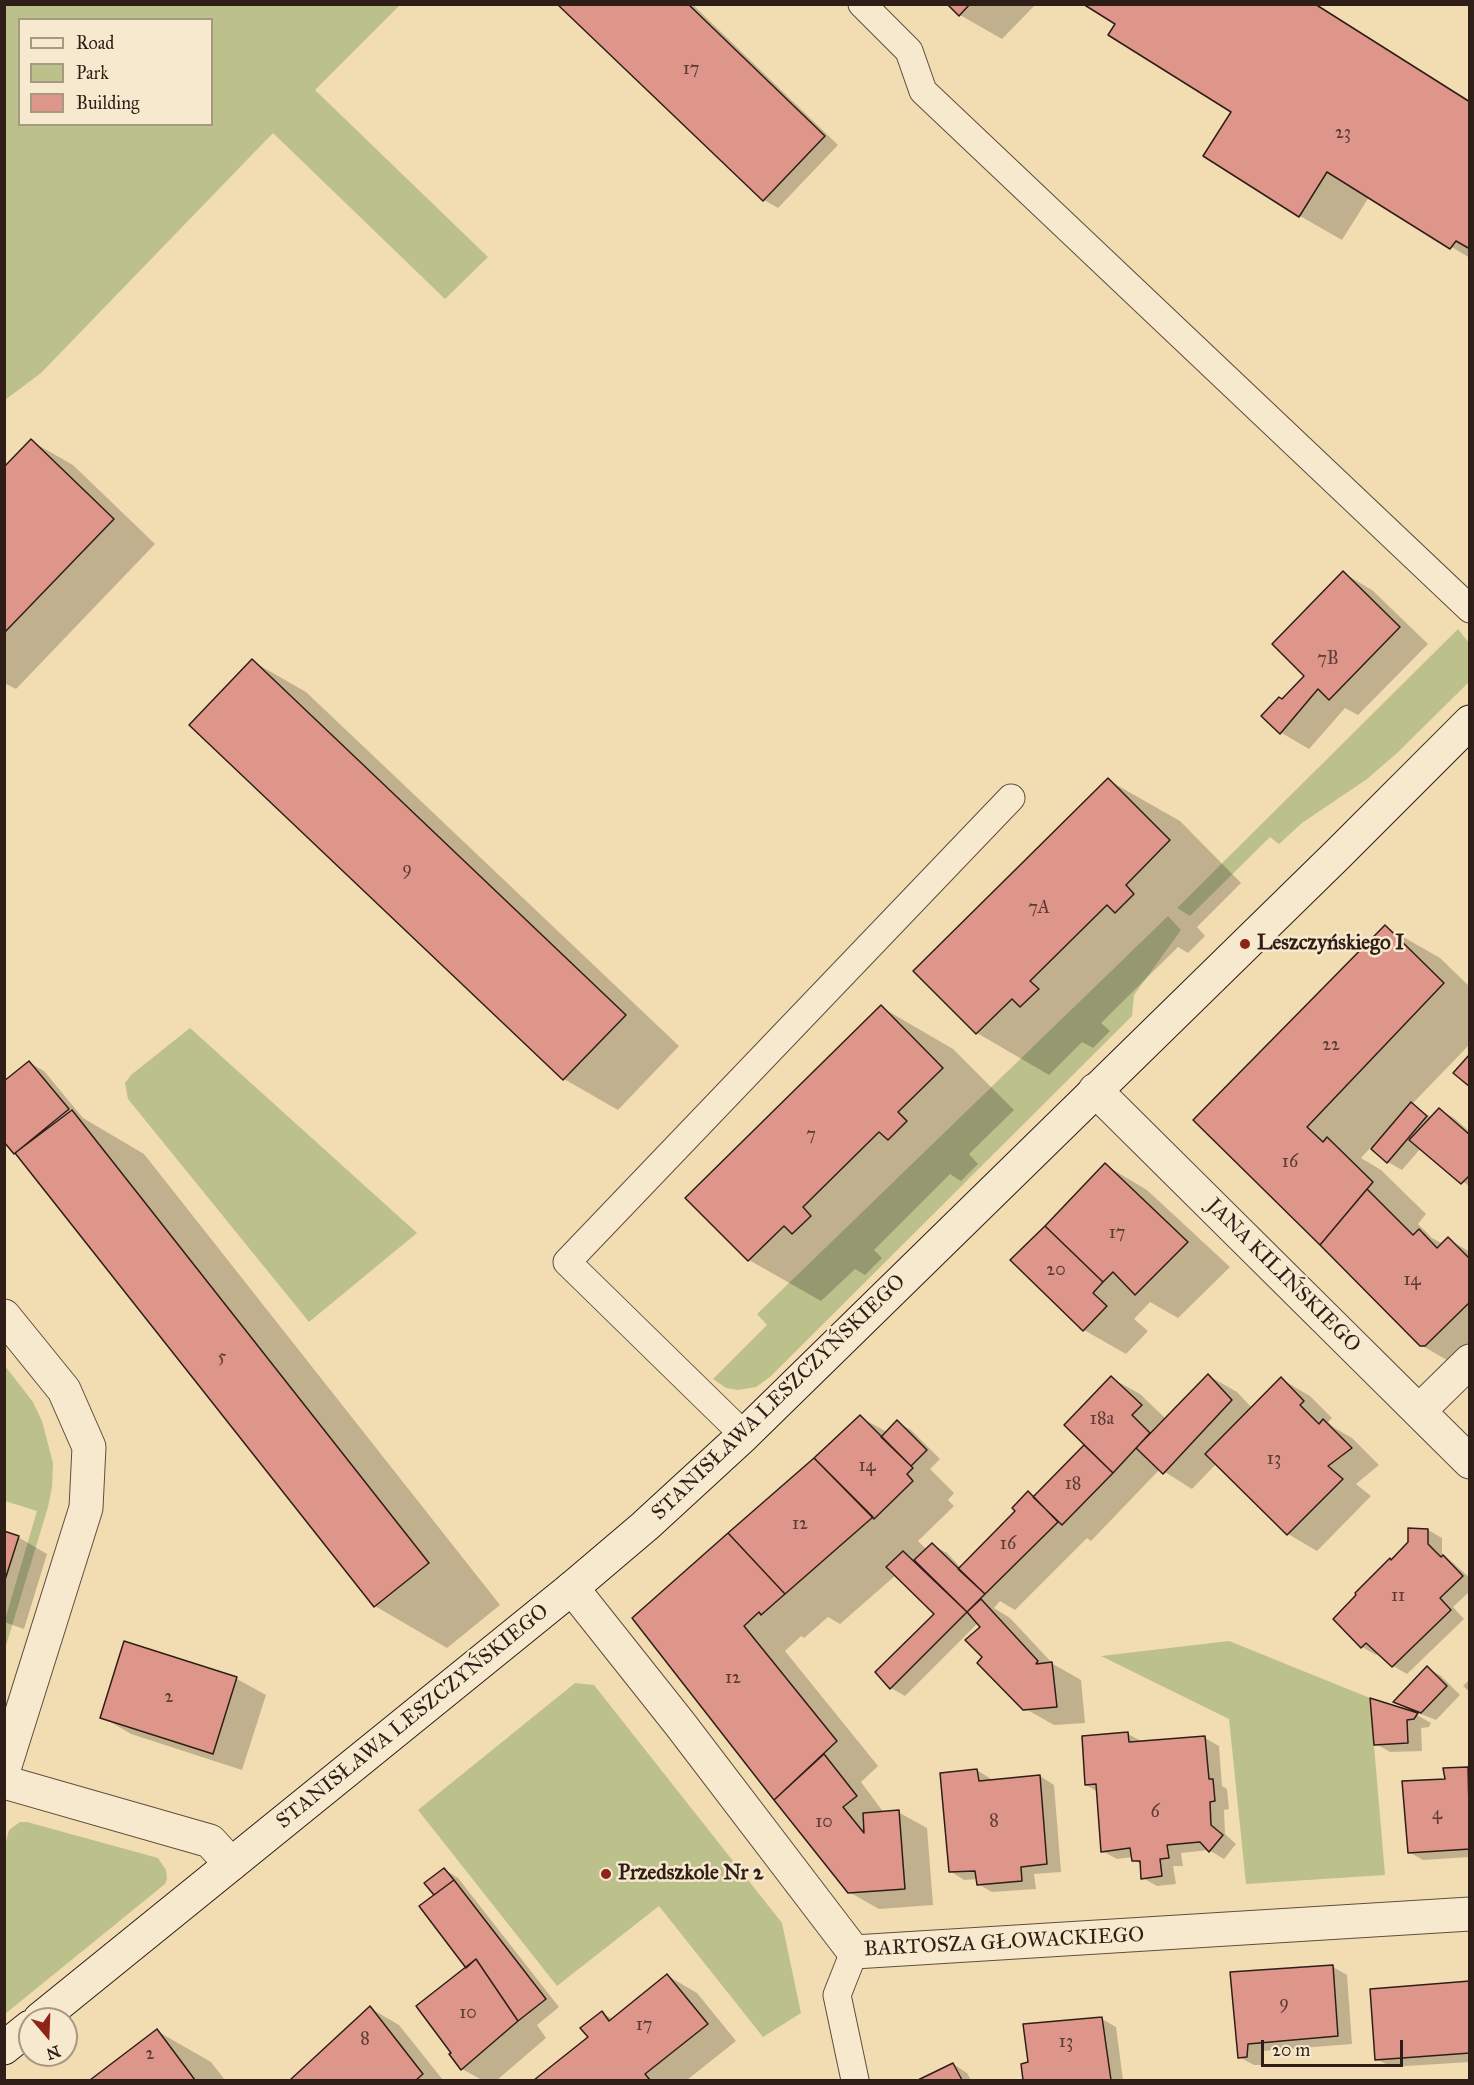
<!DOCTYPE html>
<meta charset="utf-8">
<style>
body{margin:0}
#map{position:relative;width:1474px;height:2085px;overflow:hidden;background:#f2ddb2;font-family:"IM FELL Great Primer",serif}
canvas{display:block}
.frame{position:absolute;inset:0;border:6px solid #2f1e17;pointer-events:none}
.legend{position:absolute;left:18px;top:18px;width:195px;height:108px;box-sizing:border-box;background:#f7e9cd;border:2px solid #a79884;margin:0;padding:8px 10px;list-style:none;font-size:18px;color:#2f1e17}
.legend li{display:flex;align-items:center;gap:12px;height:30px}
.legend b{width:30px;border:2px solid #a79884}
.north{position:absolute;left:18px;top:2007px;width:60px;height:60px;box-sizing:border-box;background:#f7e9cd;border:2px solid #a79884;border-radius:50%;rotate:161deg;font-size:16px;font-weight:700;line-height:24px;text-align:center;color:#2f1e17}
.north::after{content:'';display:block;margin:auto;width:21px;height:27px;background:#8f2418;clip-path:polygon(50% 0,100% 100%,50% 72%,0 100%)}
.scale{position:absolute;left:1261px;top:2040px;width:142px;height:27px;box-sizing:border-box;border:3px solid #2f1e17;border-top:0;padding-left:8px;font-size:18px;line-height:21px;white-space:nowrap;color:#2f1e17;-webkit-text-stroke:4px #f7e9cd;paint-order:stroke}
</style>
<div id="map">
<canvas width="1474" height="2085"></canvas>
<div class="frame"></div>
<ul class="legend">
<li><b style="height:8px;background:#f7e9cd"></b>Road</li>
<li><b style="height:16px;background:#bcc08b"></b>Park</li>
<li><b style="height:16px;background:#df968a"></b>Building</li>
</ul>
<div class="north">N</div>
<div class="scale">20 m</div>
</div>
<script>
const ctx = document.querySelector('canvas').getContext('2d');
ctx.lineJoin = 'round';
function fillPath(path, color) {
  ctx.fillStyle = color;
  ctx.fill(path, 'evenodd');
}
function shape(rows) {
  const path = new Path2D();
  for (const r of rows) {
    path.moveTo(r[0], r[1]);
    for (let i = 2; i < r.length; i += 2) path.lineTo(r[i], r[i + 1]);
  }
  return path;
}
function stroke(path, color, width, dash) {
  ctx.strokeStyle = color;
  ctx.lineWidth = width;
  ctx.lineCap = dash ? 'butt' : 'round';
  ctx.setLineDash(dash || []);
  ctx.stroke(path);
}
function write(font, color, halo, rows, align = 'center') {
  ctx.font = font + ' "IM FELL Great Primer",serif';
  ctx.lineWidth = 5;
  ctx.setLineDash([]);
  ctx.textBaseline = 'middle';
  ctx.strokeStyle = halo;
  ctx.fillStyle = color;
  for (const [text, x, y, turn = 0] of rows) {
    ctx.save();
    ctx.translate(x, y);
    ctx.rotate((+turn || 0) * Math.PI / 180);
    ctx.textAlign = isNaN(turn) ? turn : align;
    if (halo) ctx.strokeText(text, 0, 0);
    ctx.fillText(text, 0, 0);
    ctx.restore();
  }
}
const green = shape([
 [5,4,400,5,315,90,488,257,445,299,273,133,41,373,5,400],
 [20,20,212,20,212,124,20,124],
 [1458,629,1469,643,1468,683,1396,754,1367,779,1302,823,1279,844,1270,837,1190,916,1177,908],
 [1168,916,1181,930,1134,995,1132,1016,770,1377,756,1387,738,1390,726,1388,713,1379,767,1325,757,1314],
 [190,1028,417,1233,309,1322,128,1099,125,1083,131,1075],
 [5,1366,33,1402,42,1421,53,1463,52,1487,48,1507,5,1649,5,1620,37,1511,5,1501],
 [1229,1641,1370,1698,1385,1875,1246,1884,1229,1719,1101,1656],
 [575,1683,594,1685,782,1923,801,2013,763,2037,659,1906,557,1986,418,1810],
 [20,1822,27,1822,158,1858,166,1870,167,1879,165,1884,5,2014,5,1845,9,1830]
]);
const shadow = shape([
 [560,4,692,4,838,145,778,208,764,200],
 [950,4,1036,4,1002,39,960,15],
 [1315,4,1470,101,1470,258,1369,197,1342,240,1300,216],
 [31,441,73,465,155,544,16,689,4,683,4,469],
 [1343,573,1372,590,1428,644,1358,715,1345,708,1309,749,1280,732,1282,700,1306,676],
 [252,661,306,692,679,1046,618,1110,564,1079,191,725],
 [1108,780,1180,821,1241,883,1197,927,1205,936,1188,953,1178,947,1101,1023,1110,1031,1093,1048,1082,1042,1049,1075,977,1033],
 [1386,927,1440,958,1470,987,1470,1044,1412,1104,1432,1118,1439,1109,1454,1118,1470,1132,1470,1187,1421,1148,1402,1170,1388,1162,1371,1147,1361,1158,1381,1170,1426,1214,1418,1224,1432,1238,1443,1244,1448,1239,1470,1252,1470,1368,1464,1370,1421,1345,1195,1120],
 [881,1007,953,1049,1014,1110,969,1154,978,1164,961,1181,950,1174,874,1250,882,1258,865,1275,855,1269,821,1301,749,1260,688,1198],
 [30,1063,44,1071,83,1118,144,1154,500,1605,447,1648,375,1606,17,1154],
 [1105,1165,1147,1190,1230,1267,1178,1318,1150,1302,1134,1319,1148,1331,1126,1354,1084,1330],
 [1209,1376,1237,1392,1252,1408,1281,1379,1310,1396,1332,1418,1328,1422,1333,1427,1352,1438,1379,1465,1356,1484,1371,1496,1317,1551,1288,1534,1217,1463,1192,1489,1160,1469,1091,1541,1087,1538,1015,1610,1000,1601,994,1608,1010,1618,1053,1664,1081,1680,1085,1723,1054,1725,1024,1708,978,1623,905,1696,891,1688,936,1614,896,1575,840,1624,828,1617,804,1638,801,1636,785,1651,878,1766,861,1782,884,1813,898,1812,927,1828,933,1905,879,1909,849,1892,634,1618,815,1459,860,1417,887,1432,897,1422,911,1430,940,1459,930,1469,954,1493,948,1500,954,1506,918,1541,927,1550,932,1545,947,1553,961,1568,1017,1511,1028,1493,1035,1497,1086,1445,1111,1378,1140,1394,1166,1419],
 [1428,1530,1442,1538,1442,1553,1470,1578,1470,1591,1453,1607,1464,1619,1407,1674,1393,1666,1378,1653,1376,1655,1362,1647],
 [4,1533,18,1537,47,1554,24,1629,4,1622],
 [125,1643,237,1679,266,1695,242,1770,131,1734,102,1717],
 [1427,1668,1441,1676,1460,1695,1436,1720,1418,1713,1417,1715,1431,1723,1429,1727,1421,1728,1422,1751,1390,1752,1376,1744,1413,1712,1395,1702],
 [1470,1679,1470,1692,1463,1686],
 [1128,1734,1143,1742,1205,1738,1219,1746,1222,1786,1227,1789,1229,1809,1224,1810,1225,1834,1236,1844,1224,1859,1209,1850,1181,1853,1183,1866,1173,1866,1176,1884,1157,1886,1143,1878,1142,1865,1134,1860,1133,1857,1117,1859,1102,1851,1098,1792,1086,1785],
 [1468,1768,1470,1769,1470,1857,1423,1860,1409,1852,1446,1781],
 [977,1770,991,1779,992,1781,1040,1776,1054,1785,1061,1872,1034,1874,1036,1889,992,1892,978,1884,978,1879,964,1880,950,1871],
 [444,1869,458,1878,559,2007,537,2025,546,2038,497,2080,482,2080,462,2069,451,2055,468,1968],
 [1333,1967,1347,1975,1352,2044,1262,2051,1261,2065,1254,2065,1239,2057,1232,1974],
 [668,1976,697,1993,736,2041,687,2080,537,2080,590,2038,602,2013,613,2019],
 [1470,1982,1470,2062,1391,2067,1377,2059],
 [370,2008,399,2025,443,2080,292,2080],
 [1102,2019,1116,2027,1123,2080,1025,2080,1023,2065,1030,2063],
 [157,2031,211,2062,225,2080,92,2080],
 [953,2064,967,2073,971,2080,921,2080]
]);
const building = shape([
 [557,4,688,4,825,136,763,201,557,4],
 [947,4,970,4,959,16,947,4],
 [1083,4,1315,4,1470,102,1470,249,1456,241,1450,249,1327,172,1299,217,1203,156,1231,112,1108,35,1115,24,1083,4],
 [31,439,114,519,4,633,4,467,31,439],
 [1343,571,1400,627,1329,700,1318,689,1280,734,1261,716,1279,697,1282,699,1304,676,1272,644,1343,571],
 [252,659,626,1015,563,1080,189,725,252,659],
 [1108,778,1170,840,1126,885,1134,894,1115,913,1107,905,1030,981,1039,989,1020,1007,1012,999,976,1034,913,971,1108,778],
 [1385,925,1444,983,1307,1127,1323,1142,1327,1137,1373,1182,1320,1245,1193,1120,1385,925],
 [881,1005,943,1068,898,1112,907,1121,888,1140,879,1132,803,1207,811,1216,792,1234,784,1226,748,1261,685,1198,881,1005],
 [1470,1054,1470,1087,1453,1073,1470,1054],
 [29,1061,69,1109,14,1154,4,1142,4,1081,29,1061],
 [1411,1102,1427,1116,1387,1163,1371,1149,1411,1102],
 [1439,1108,1470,1135,1470,1175,1461,1184,1409,1140,1439,1108],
 [72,1110,429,1563,374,1607,15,1153,72,1110],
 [1105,1163,1188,1242,1135,1295,1113,1272,1103,1282,1045,1226,1105,1163],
 [1367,1189,1413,1235,1419,1229,1437,1248,1448,1237,1470,1259,1470,1302,1425,1346,1420,1346,1320,1245,1367,1189],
 [1045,1226,1103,1282,1093,1293,1107,1306,1083,1331,1010,1260,1045,1226],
 [1208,1374,1232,1400,1163,1474,1136,1448,1208,1374],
 [1111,1376,1142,1405,1132,1415,1150,1433,1113,1473,1064,1425,1111,1376],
 [1281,1377,1304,1401,1300,1405,1319,1424,1323,1419,1352,1448,1328,1466,1343,1479,1287,1535,1205,1454,1281,1377],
 [860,1415,913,1468,907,1474,913,1481,874,1519,814,1458,860,1415],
 [897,1420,927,1450,911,1466,881,1437,897,1420],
 [1084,1445,1113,1473,1062,1525,1033,1497,1084,1445],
 [814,1458,873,1517,785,1594,728,1533,814,1458],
 [1028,1491,1058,1522,985,1594,958,1569,1015,1511,1012,1508,1028,1491],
 [1408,1528,1428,1529,1428,1544,1441,1557,1443,1555,1463,1576,1440,1598,1451,1610,1392,1667,1366,1643,1361,1648,1333,1619,1356,1595,1355,1593,1390,1558,1391,1560,1408,1542,1408,1528],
 [4,1531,19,1536,4,1583,4,1531],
 [728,1533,785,1594,761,1615,759,1612,744,1626,837,1741,774,1800,632,1618,728,1533],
 [932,1543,985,1594,967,1612,914,1560,932,1543],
 [903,1551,967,1612,890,1689,875,1672,934,1614,886,1567,903,1551],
 [981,1599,1038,1661,1036,1664,1052,1662,1057,1707,1023,1710,977,1663,982,1657,965,1640,980,1627,967,1612,981,1599],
 [124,1641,237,1677,213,1754,100,1718,124,1641],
 [1427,1666,1447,1686,1421,1713,1393,1702,1427,1666],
 [1370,1698,1418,1713,1414,1719,1407,1720,1408,1743,1374,1745,1370,1698],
 [1128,1732,1129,1742,1205,1736,1209,1779,1213,1779,1215,1801,1210,1802,1211,1825,1223,1835,1209,1852,1200,1842,1167,1845,1169,1858,1160,1859,1162,1876,1141,1879,1140,1861,1132,1861,1130,1848,1101,1852,1096,1784,1085,1785,1082,1736,1128,1732],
 [824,1754,857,1796,843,1807,864,1833,863,1813,899,1810,905,1889,848,1893,774,1800,824,1754],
 [1468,1767,1470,1849,1408,1853,1402,1781,1445,1779,1443,1768,1468,1767],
 [977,1769,979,1781,1040,1775,1047,1864,1021,1867,1022,1881,977,1885,975,1871,949,1872,940,1773,977,1769],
 [444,1868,454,1880,434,1895,424,1883,444,1868],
 [454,1880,546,1999,518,2021,476,1959,466,1968,419,1906,454,1880],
 [476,1959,518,2021,461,2070,449,2054,451,2053,416,2006,476,1959],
 [1333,1965,1338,2036,1248,2044,1247,2057,1238,2058,1230,1972,1333,1965],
 [667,1974,708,2024,645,2074,650,2080,534,2080,588,2037,580,2028,602,2011,609,2021,667,1974],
 [1470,1981,1470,2053,1375,2060,1370,1989,1470,1981],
 [370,2006,423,2074,416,2080,290,2080,370,2006],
 [1102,2017,1111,2080,1023,2080,1021,2064,1028,2062,1023,2024,1102,2017],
 [157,2029,195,2080,90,2080,157,2029],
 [953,2063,962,2080,918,2080,953,2063]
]);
const lane = shape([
 [862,4,909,51,923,91,1470,609],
 [744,1435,567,1262,1011,798],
 [854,1952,837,1995,855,2080]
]);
const street = shape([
 [1095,1090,1470,1462],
 [4,1316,64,1390,89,1447,86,1508,4,1769],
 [1419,1411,1470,1361],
 [572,1588,680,1724,854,1952,1470,1914],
 [4,1782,210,1841,231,1864]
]);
const secondary = shape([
 [40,2019,572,1588,645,1526,744,1435,1337,855,1470,722],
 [4,2048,30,2027]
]);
const markers = [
 [1245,944,6,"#8f2418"],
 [606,1874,6,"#8f2418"]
];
const numberNames = [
 ["17",691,70],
 ["23",1343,134],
 ["7B",1328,660],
 ["9",407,870],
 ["7A",1039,909],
 ["22",1331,1046],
 ["7",811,1136],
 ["16",1290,1163],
 ["17",1117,1234],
 ["20",1056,1271],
 ["14",1412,1281],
 ["5",222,1358],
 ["18a",1102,1420],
 ["13",1274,1460],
 ["14",867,1467],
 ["18",1073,1485],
 ["12",800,1525],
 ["16",1008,1545],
 ["11",1398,1597],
 ["12",733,1679],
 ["2",169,1698],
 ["6",1155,1813],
 ["4",1437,1815],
 ["8",994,1822],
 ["10",824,1823],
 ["9",1284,2004],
 ["10",468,2014],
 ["17",644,2026],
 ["8",365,2040],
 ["13",1066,2043],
 ["2",150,2055]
];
const poiNames = [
 ["Leszczyńskiego I",1257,944],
 ["Przedszkole Nr 2",618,1874]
];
const streetNames = [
 ["JANA KILIŃSKIEGO",1283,1276,45],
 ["STANISŁAWA LESZCZYŃSKIEGO",779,1398,-44],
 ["STANISŁAWA LESZCZYŃSKIEGO",413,1717,-39],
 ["BARTOSZA GŁOWACKIEGO",1004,1943,-3]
];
fillPath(green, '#bcc08b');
fillPath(shadow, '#0003');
fillPath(building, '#df968a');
stroke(building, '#2f1e17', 1.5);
stroke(lane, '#604e3e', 29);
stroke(street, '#604e3e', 35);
stroke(secondary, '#2f1e17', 35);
stroke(lane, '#f7e9cd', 27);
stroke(street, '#f7e9cd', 33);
stroke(secondary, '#f7e9cd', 33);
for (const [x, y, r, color] of markers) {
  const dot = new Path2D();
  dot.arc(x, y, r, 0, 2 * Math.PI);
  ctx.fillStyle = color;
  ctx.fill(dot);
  stroke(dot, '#f7e9cd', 2);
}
write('18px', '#5b3c34', null, numberNames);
write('bold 21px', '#2f1e17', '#f7e9cd', poiNames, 'left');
write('21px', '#2f1e17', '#f7e9cd', streetNames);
</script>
